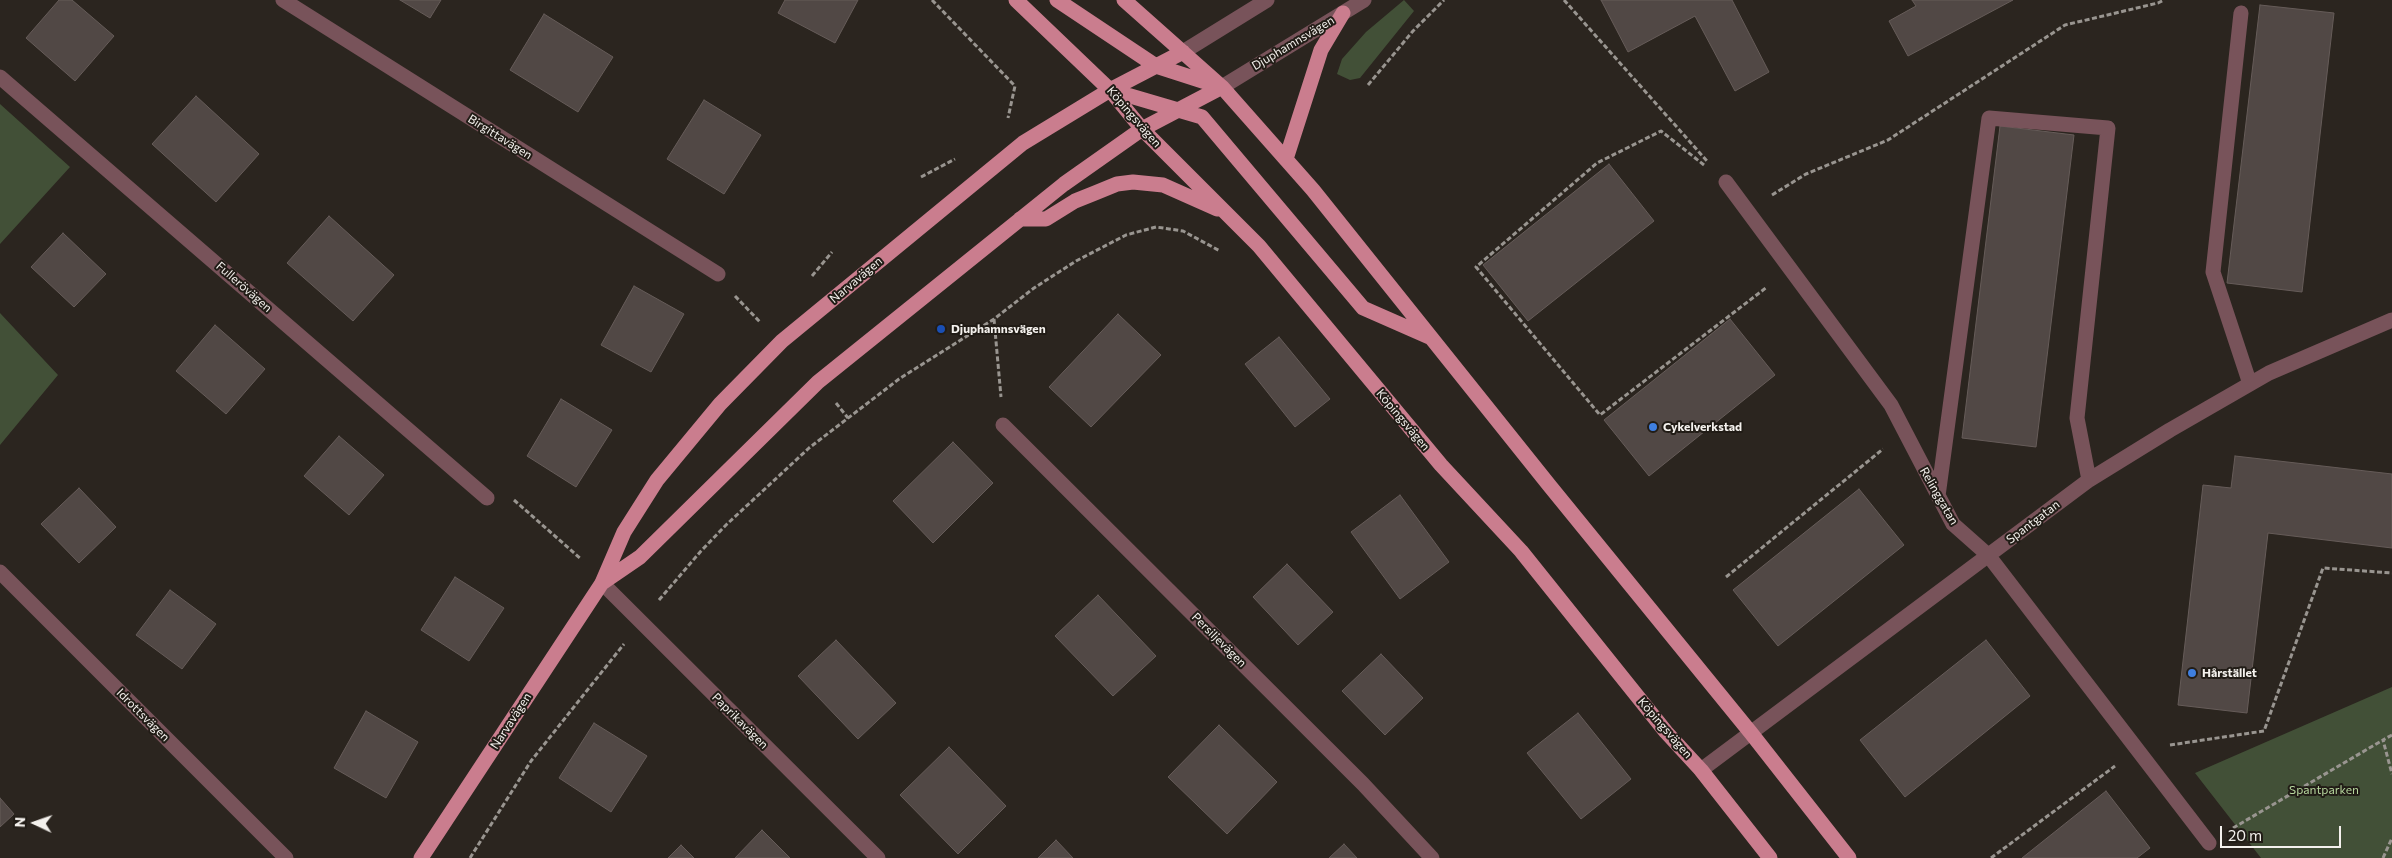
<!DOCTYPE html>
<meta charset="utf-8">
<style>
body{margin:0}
#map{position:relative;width:2392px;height:858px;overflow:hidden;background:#2b251f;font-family:Commissioner,sans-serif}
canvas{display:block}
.north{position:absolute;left:10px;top:798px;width:50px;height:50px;-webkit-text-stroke:4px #211c16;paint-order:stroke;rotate:273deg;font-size:14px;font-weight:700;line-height:20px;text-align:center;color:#f4f1ed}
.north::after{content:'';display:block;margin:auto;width:18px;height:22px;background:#f4f1ed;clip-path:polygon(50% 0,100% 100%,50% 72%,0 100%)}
.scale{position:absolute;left:2220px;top:826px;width:121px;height:22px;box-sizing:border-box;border:2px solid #f4f1ed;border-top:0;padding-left:6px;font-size:15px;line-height:18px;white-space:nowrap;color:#f4f1ed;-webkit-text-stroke:4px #211c16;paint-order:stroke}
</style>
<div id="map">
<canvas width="2392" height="858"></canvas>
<div class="north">N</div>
<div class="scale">20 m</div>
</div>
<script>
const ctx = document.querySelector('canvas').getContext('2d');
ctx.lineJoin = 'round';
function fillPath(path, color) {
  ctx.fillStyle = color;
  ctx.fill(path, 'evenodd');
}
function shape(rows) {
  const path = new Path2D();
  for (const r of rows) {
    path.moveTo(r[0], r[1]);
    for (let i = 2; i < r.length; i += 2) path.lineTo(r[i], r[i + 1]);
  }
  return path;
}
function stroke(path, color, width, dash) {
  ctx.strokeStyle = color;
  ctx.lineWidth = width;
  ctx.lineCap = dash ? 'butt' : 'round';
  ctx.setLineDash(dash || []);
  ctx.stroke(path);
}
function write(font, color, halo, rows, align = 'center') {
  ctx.font = font + ' Commissioner,sans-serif';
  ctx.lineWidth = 4;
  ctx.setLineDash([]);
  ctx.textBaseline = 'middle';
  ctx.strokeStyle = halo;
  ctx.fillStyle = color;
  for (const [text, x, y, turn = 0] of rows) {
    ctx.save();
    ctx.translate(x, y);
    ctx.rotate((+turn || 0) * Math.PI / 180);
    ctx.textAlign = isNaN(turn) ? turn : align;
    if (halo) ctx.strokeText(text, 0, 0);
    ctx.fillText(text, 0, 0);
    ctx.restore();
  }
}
const green = shape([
 [1404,0,1414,11,1360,78,1350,80,1337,74,1342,59,1366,32],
 [0,104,70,167,0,244],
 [0,313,58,375,0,445],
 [2392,687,2392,858,2261,858,2195,773]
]);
const building = shape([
 [59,0,72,0,114,36,75,81,26,38,59,0],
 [400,0,441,0,430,18,400,0],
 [785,0,858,0,835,43,778,13,785,0],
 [1601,0,1732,0,1769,72,1735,91,1695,16,1628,52,1601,0],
 [1912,0,2013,0,1908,56,1889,21,1916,6,1912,0],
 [2260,5,2334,13,2302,292,2227,283,2260,5],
 [544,14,613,57,578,112,510,70,544,14],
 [196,96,259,154,216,202,152,144,196,96],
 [704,100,761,135,724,194,667,159,704,100],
 [2000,126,2074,135,2036,447,1962,438,2000,126],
 [1609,164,1654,221,1528,321,1483,265,1609,164],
 [329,216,394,275,353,321,287,263,329,216],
 [63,233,106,274,74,307,31,267,63,233],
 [634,286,684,314,651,372,601,345,634,286],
 [1118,314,1161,355,1091,427,1049,387,1118,314],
 [1730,319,1775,375,1649,476,1604,420,1730,319],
 [215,325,265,369,226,414,176,371,215,325],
 [1279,337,1330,399,1295,427,1245,364,1279,337],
 [561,399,612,430,576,487,527,456,561,399],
 [339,436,384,475,349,515,304,476,339,436],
 [953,442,993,483,933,543,893,501,953,442],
 [2235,456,2392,474,2392,548,2268,533,2247,713,2178,705,2203,485,2231,488,2235,456],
 [79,488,116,527,79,563,41,524,79,488],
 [1859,489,1904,545,1778,646,1733,590,1859,489],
 [1400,495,1449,562,1400,599,1351,532,1400,495],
 [1287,564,1333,612,1298,645,1253,597,1287,564],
 [455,577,504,608,469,661,421,630,455,577],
 [170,590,216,624,182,669,136,635,170,590],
 [1098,595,1156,656,1113,696,1055,636,1098,595],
 [836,640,896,703,858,739,798,676,836,640],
 [1986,640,2030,696,1905,797,1860,740,1986,640],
 [1381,654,1423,698,1385,735,1342,691,1381,654],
 [366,711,418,742,386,798,334,768,366,711],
 [1578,713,1631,779,1581,819,1527,753,1578,713],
 [594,723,647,756,611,812,559,778,594,723],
 [1219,725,1277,782,1227,834,1168,777,1219,725],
 [949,747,1006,806,958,854,900,795,949,747],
 [2106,791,2150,848,2137,858,2022,858,2106,791],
 [0,798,14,814,0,827,0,798],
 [762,830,790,858,735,858,762,830],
 [1056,840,1073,858,1038,858,1056,840],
 [1344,844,1357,858,1329,858,1344,844],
 [681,845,694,858,668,858,681,845]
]);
const path = shape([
 [932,0,1015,86,1008,118],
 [1564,0,1707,161],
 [1368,85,1413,31,1444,0],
 [1704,165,1661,131,1597,163,1476,267,1600,415,1767,287],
 [921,177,955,159],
 [1772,195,1806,174,1888,140,2065,25,2158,3,2164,0],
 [812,276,832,252],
 [735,296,760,322],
 [994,319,1001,397],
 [836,403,848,418],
 [514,500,581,559],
 [1726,577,1883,449],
 [659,600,701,551,726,525,809,448,899,379,994,319,1034,288,1076,261,1126,235,1156,227,1183,231,1220,251],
 [2392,735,2383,740,2392,774],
 [2170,745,2264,731,2323,568,2392,573],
 [2233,828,2383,740],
 [470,858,531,761,624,644],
 [1991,858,2115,766],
 [2383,858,2392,838]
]);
const minor = shape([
 [283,0,718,274],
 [2241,13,2213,272,2250,384],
 [1183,52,1267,0],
 [0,77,487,498],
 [1222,87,1364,0],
 [1726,182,1891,405,1953,524,1988,555,2209,843],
 [1003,425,1363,784,1432,858],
 [1938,496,1989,118,2108,128,2077,418,2089,480],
 [0,572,286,858],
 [602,583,878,858],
 [1701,770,2089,480,2170,430,2269,373,2392,320]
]);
const major = shape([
 [1016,0,1110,90,1142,129,1259,246,1441,465,1521,551,1666,732,1701,770,1770,858],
 [1057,0,1156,66,1215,85],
 [1124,0,1222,87,1313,190,1549,485,1751,733,1849,858],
 [1110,90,1202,117,1363,308,1429,337],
 [1286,159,1321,50,1343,13],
 [1020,219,1046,219,1075,201,1095,193,1117,184,1133,182,1163,185,1217,209],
 [602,583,640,557,818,382,1064,184,1142,129,1222,87],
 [421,858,602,583,624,532,657,480,720,404,782,341,1023,143,1110,90,1183,52]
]);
const markers = [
 [941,329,5,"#1a4fb4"],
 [1653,427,5,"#3f7fe0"],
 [2192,673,5,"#3f7fe0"]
];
const streetNames = [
 ["Djuphamnsvägen",1293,43,-31],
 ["Köpingsvägen",1134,117,49],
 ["Birgittavägen",500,137,32],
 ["Narvavägen",856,280,-40],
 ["Fullerövägen",244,287,41],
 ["Köpingsvägen",1403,420,50],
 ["Relinggatan",1939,496,60],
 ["Spantgatan",2033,522,-37],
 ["Persiljevägen",1219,640,45],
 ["Idrottsvägen",143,715,45],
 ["Narvavägen",511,721,-57],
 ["Paprikavägen",740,721,45],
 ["Köpingsvägen",1665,728,49]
];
const poiNames = [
 ["Djuphamnsvägen",951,329],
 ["Cykelverkstad",1663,427],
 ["Hårstället",2202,673]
];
const parkNames = [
 ["Spantparken",2324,790]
];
fillPath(green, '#425037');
fillPath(building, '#514845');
stroke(building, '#665c59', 1);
stroke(path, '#999590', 3, [5, 2.5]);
stroke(minor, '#78535a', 15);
stroke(major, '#ca7d8e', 15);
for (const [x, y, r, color] of markers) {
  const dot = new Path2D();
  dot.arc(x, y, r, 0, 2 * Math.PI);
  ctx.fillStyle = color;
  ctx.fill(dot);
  stroke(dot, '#211c16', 2);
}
write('12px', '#f4f1ed', '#211c16', streetNames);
write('bold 12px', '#f4f1ed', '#211c16', poiNames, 'left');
write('12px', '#b8d89f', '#211c16', parkNames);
</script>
